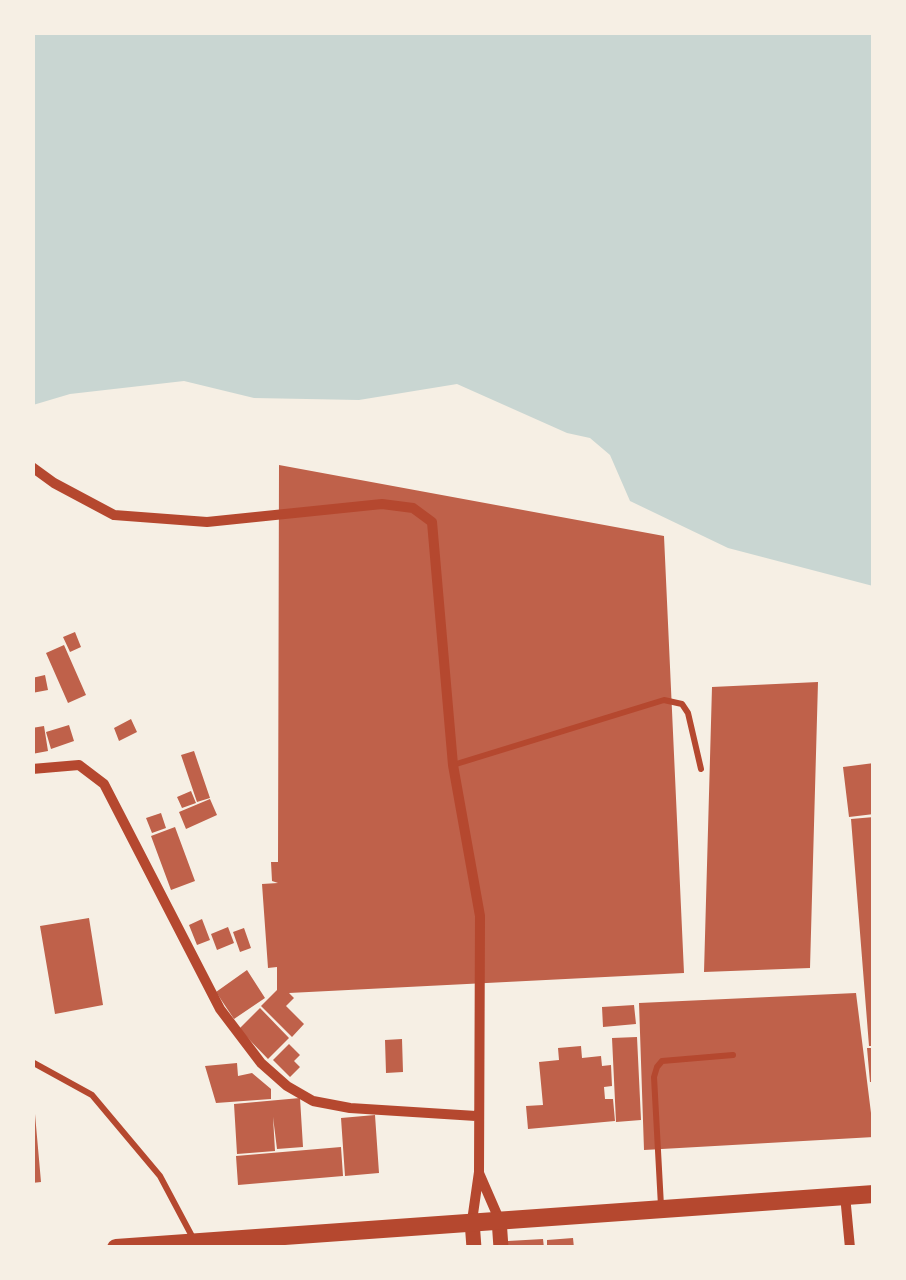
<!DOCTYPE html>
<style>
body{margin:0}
#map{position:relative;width:906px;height:1280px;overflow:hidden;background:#f6efe4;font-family:"Asap Condensed",sans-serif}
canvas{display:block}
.frame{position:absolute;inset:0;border:35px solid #f6efe4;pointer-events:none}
</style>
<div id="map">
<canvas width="906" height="1280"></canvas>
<div class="frame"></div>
</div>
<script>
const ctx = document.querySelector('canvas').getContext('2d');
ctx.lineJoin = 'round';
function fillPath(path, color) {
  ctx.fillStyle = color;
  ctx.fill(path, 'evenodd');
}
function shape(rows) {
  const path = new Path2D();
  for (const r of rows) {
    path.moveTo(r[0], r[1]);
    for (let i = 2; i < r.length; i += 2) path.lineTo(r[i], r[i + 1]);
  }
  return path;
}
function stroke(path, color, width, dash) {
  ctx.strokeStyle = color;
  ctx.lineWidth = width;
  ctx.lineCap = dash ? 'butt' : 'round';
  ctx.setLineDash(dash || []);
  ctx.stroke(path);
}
const water = shape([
 [33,32,873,33,873,586,728,548,630,501,610,455,590,438,567,433,457,384,359,400,254,398,184,381,70,394,33,405]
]);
const building = shape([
 [279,465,664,536,684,973,289,993,294,998,286,1006,304,1024,292,1037,261,1006,277,990,277,967,268,968,262,884,278,883,272,881,271,862,278,862],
 [75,632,81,647,70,652,63,637],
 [64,645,86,695,68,703,46,653],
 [45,675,48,690,32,693,32,678],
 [818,682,810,968,704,972,712,687],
 [131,719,137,732,119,741,114,728],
 [69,725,74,741,51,749,46,732],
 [44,726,48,751,32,754,32,728],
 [194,751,210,798,197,802,181,755],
 [874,763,874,814,849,817,843,767],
 [191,791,196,803,182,808,177,797],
 [210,799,217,815,186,829,179,812],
 [161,813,166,828,152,833,146,818],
 [874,817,874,1046,869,1046,851,819],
 [175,827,195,881,171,890,151,836],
 [89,918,103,1005,55,1014,40,926],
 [202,919,210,940,197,945,189,925],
 [228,927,234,943,217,950,211,934],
 [244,928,251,948,240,952,233,932],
 [247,970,265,998,234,1019,216,992],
 [856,993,874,1137,644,1150,639,1003],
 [634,1005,636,1024,603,1027,602,1007],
 [260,1008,289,1038,268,1059,239,1029],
 [637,1037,641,1120,616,1122,612,1038],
 [402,1039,403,1072,386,1073,385,1040],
 [289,1044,300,1055,294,1061,300,1067,290,1077,273,1060],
 [581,1046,582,1058,601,1056,602,1066,611,1065,612,1086,604,1087,605,1099,613,1099,615,1121,528,1129,526,1106,543,1105,539,1062,559,1060,558,1048],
 [867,1048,874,1048,874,1082,870,1082],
 [237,1063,238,1076,252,1073,271,1089,271,1099,216,1103,205,1066],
 [300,1098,303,1147,277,1149,273,1117,275,1151,237,1154,234,1104],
 [32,1114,35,1114,41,1182,32,1183],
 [375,1115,379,1173,345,1176,341,1118],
 [341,1147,343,1176,238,1185,236,1156],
 [573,1238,574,1248,547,1248,547,1240],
 [543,1239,544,1248,508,1248,508,1241]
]);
const service = shape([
 [453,765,664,700,682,704,688,713,701,769],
 [32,1062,92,1095,160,1176,194,1240],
 [661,1206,654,1077,657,1067,662,1061,733,1055]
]);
const minor = shape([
 [32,467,54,483,114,515,207,522,382,504,413,508,432,522,453,765,480,916,479,1172,472,1221],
 [32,769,79,765,104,784,220,1009,261,1063,287,1086,313,1101,350,1108,476,1116],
 [479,1173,499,1219],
 [845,1195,850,1248]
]);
const tertiary = shape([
 [499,1219,501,1248],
 [472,1221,474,1248]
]);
const secondary = shape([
 [116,1248,874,1194]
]);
fillPath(water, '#c9d6d2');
fillPath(building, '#bf614a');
stroke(service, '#b5482f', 6);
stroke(minor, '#b5482f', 10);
stroke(tertiary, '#b5482f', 15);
stroke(secondary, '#b5482f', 18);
</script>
